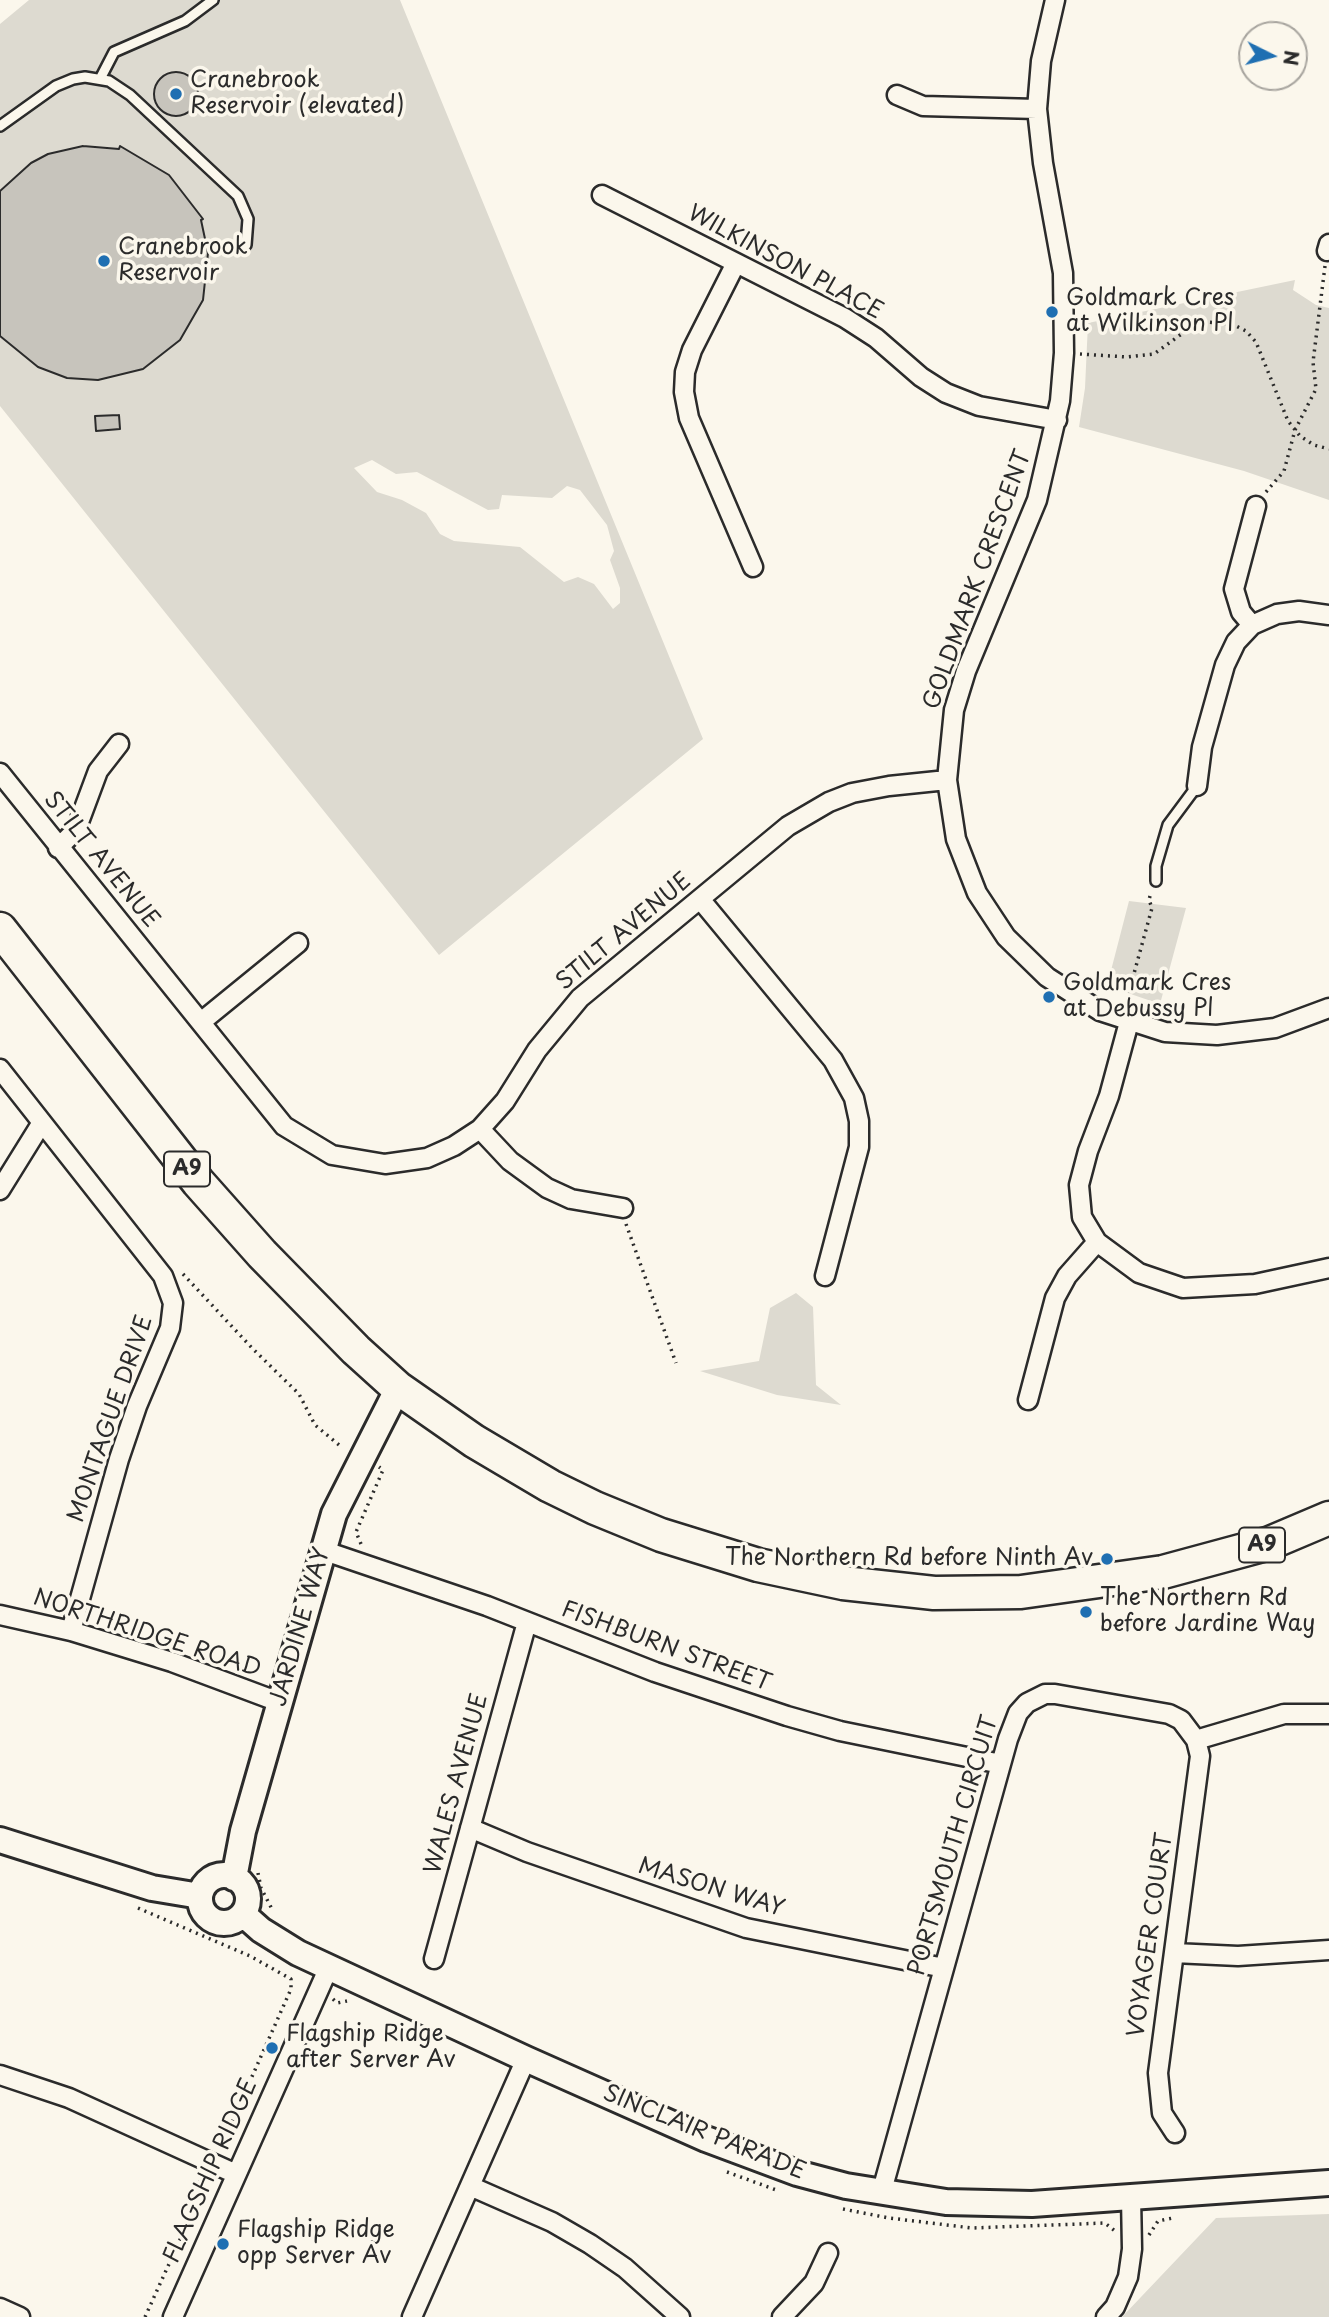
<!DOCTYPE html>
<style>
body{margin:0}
#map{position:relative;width:1329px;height:2317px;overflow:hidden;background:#fbf7ec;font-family:"Playpen Sans",sans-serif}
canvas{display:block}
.north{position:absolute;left:1238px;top:21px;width:70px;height:70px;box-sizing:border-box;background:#fbf7ec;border:2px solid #a8a59f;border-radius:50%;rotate:96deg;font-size:19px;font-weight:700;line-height:28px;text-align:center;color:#2b2b2b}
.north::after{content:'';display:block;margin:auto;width:24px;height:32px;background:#1f6fb2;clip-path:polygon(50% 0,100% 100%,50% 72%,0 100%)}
</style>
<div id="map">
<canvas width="1329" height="2317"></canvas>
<div class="north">N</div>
</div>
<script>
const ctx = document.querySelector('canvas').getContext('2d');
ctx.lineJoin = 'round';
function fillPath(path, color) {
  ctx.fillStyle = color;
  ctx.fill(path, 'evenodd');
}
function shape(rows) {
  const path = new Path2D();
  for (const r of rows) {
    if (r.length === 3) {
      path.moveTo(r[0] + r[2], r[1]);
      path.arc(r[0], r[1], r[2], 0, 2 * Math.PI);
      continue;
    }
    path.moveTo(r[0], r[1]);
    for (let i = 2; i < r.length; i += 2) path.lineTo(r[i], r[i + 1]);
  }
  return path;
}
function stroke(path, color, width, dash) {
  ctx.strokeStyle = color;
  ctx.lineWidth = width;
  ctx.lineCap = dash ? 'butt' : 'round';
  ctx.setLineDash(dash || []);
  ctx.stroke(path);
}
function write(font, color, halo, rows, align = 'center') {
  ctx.font = font + ' "Playpen Sans",sans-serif';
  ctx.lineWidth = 7;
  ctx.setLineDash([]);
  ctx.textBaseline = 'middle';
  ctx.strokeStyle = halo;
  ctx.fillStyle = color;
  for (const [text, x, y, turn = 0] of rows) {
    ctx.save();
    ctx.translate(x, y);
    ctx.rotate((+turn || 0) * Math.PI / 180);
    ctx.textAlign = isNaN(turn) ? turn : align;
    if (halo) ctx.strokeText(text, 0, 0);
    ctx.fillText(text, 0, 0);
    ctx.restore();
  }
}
const green = shape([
 [29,0,400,0,703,739,439,955,0,406,0,24],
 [372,460,396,474,417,472,488,510,499,509,502,495,552,498,567,486,580,490,607,525,614,551,610,560,620,588,620,603,613,609,594,584,578,577,564,582,520,547,454,541,440,534,426,513,402,500,377,492,354,468],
 [1295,280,1293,290,1316,305,1329,308,1329,500,1244,471,1079,427,1085,388,1088,323],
 [1129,901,1186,908,1160,1004,1107,986],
 [796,1293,813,1307,816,1385,841,1405,777,1395,700,1371,759,1361,770,1308],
 [1329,2214,1329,2317,1122,2317,1216,2218]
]);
const building = shape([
 [176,94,22],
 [83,146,119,149,120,146,169,175,203,219,201,220,208,253,203,300,180,340,143,369,98,380,67,378,38,367,0,336,0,191,31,163,48,154,83,146],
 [119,415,120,429,96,431,95,416,119,415]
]);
const path = shape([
 [1080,354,1127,357,1154,354,1194,325,1207,322,1232,324,1246,331,1256,342,1288,421,1300,436,1314,445,1329,449],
 [1266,492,1284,471,1295,430,1316,389,1313,362,1325,266],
 [1127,999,1152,908,1149,900,1151,892],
 [626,1224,676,1363],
 [183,1274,252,1348,299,1394,315,1425,339,1445],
 [361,1544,356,1532,383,1470,379,1467],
 [258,1873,261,1888,273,1911],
 [138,1908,250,1956,291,1979,291,1989,226,2135,212,2144],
 [333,1999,337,2003,347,2001],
 [727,2172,779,2191],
 [843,2209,889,2218,972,2228,1105,2223,1115,2231],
 [1149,2235,1158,2221,1173,2218],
 [145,2317,202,2191,199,2176]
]);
const lane = shape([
 [100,79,114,52,185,21,213,0],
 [0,126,56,86,73,79,85,77,109,81,130,95,238,196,248,219,246,245],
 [1156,881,1156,866,1168,825,1197,786]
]);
const street = shape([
 [1055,0,1041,61,1037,109,1043,163,1063,273,1064,353,1060,401,1037,500,966,671,954,710,947,780,956,839,977,893,1006,937,1047,977,1100,1011,1165,1032,1217,1035,1275,1028,1329,1008],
 [897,95,923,106,1037,109],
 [602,195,845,318,876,338,921,377,946,393,979,406,1057,420],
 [1327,251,1329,244],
 [736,263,692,350,685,372,684,392,689,418,753,567],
 [1252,625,1241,612,1234,589,1256,506],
 [0,773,284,1126,332,1155,385,1164,427,1158,454,1146,480,1129,505,1101,537,1050,580,998,788,826,829,802,852,793,889,786,947,780],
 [1197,786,1202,747,1225,665,1236,642,1252,625,1277,614,1299,611,1329,615],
 [58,848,76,830,98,771,119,744],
 [700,899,833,1060,854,1098,859,1121,859,1147,825,1276],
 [201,1022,298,943],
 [1129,1022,1109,1096,1088,1151,1079,1185,1082,1217,1097,1242,1139,1273,1183,1288,1255,1284,1329,1268],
 [0,1069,163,1276,173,1303,170,1328,137,1406,119,1459,71,1631],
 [480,1129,510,1161,547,1188,571,1199,623,1208],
 [0,1190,41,1124],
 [1028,1400,1055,1298,1067,1276,1097,1242],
 [322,1550,487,1606,655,1672,787,1716,840,1731,1001,1764],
 [0,1615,71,1631,172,1662,279,1702],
 [470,1828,527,1852,746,1928,944,1968],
 [1174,1953,1238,1956,1329,1950],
 [434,1959,527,1622],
 [0,2075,69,2098,236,2174],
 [1175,2133,1162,2113,1158,2073,1200,1756,1196,1740],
 [470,2186,552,2222,590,2244,625,2268,680,2317],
 [881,2194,1008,1739,1018,1713,1027,1703,1045,1694,1055,1694,1169,1714,1181,1720,1196,1740,1284,1714,1329,1714],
 [0,2308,20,2317],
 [173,2317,329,1967],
 [412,2317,526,2059],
 [782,2317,814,2283,828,2253],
 [1106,2317,1115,2307,1128,2277,1132,2249,1131,2197]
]);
const secondary = shape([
 [0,1840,152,1888,200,1896],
 [224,1899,24],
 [234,1878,243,1831,334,1514,398,1388],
 [243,1914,261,1930,298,1953,526,2059,706,2139,797,2173,846,2186,946,2202,1032,2204,1329,2183]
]);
const highway = shape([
 [0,929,198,1182,262,1254,356,1350,398,1388,474,1441,550,1486,595,1508,661,1535,758,1565,843,1583,934,1593,1021,1592,1163,1572,1270,1543,1329,1518]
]);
const markers = [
 [176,94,7,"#1f6fb2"],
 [104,261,7,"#1f6fb2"],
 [1052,312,7,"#1f6fb2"],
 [1049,997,7,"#1f6fb2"],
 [1107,1559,7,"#1f6fb2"],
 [1086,1612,7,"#1f6fb2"],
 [272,2048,7,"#1f6fb2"],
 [223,2244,7,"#1f6fb2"]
];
const shields = [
 [187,1169,46],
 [1262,1545,46]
];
const shieldNames = [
 ["A9",187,1169],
 ["A9",1262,1545]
];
const poiNames = [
 ["Cranebrook",190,81],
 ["Reservoir (elevated)",190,107],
 ["Cranebrook",118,248],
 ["Reservoir",118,274],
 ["Goldmark Cres",1066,299],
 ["at Wilkinson Pl",1066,325],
 ["Goldmark Cres",1063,984],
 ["at Debussy Pl",1063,1010],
 ["The Northern Rd before Ninth Av",1093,1559,"right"],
 ["The Northern Rd",1100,1599],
 ["before Jardine Way",1100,1625],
 ["Flagship Ridge",286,2035],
 ["after Server Av",286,2061],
 ["Flagship Ridge",237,2231],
 ["opp Server Av",237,2257]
];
const streetNames = [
 ["WILKINSON PLACE",785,263,28],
 ["GOLDMARK CRESCENT",978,580,-70],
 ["STILT AVENUE",101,860,51],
 ["STILT AVENUE",624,932,-40],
 ["MONTAGUE DRIVE",111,1419,-71],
 ["JARDINE WAY",301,1627,-74],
 ["NORTHRIDGE ROAD",147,1634,18],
 ["FISHBURN STREET",666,1647,20],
 ["WALES AVENUE",457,1784,-75],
 ["PORTSMOUTH CIRCUIT",954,1846,-74],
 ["MASON WAY",711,1888,17],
 ["VOYAGER COURT",1151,1935,-82],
 ["SINCLAIR PARADE",704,2133,22],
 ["FLAGSHIP RIDGE",211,2171,-66]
];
fillPath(green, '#dddad0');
fillPath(building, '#c7c4bc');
stroke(building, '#2b2b2b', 2);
stroke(lane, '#2b2b2b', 14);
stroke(street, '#2b2b2b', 23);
stroke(secondary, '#2b2b2b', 30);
stroke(highway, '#2b2b2b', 37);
stroke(path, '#2b2b2b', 3.5, [2, 5]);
stroke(lane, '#fbf7ec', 9);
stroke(street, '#fbf7ec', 18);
stroke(secondary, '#fbf7ec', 24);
stroke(highway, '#fbf7ec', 32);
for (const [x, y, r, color] of markers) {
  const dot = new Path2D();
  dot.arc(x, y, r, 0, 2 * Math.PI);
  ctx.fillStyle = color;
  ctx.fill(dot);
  stroke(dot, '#fbf7ec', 2.5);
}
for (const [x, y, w] of shields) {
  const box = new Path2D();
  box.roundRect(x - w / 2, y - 17.5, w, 35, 5);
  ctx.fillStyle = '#fbf7ec';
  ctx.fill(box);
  stroke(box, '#2b2b2b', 2);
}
write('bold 21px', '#2b2b2b', null, shieldNames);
write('23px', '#2b2b2b', '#fbf7ec', poiNames, 'left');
write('23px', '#2b2b2b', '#fbf7ec', streetNames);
</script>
